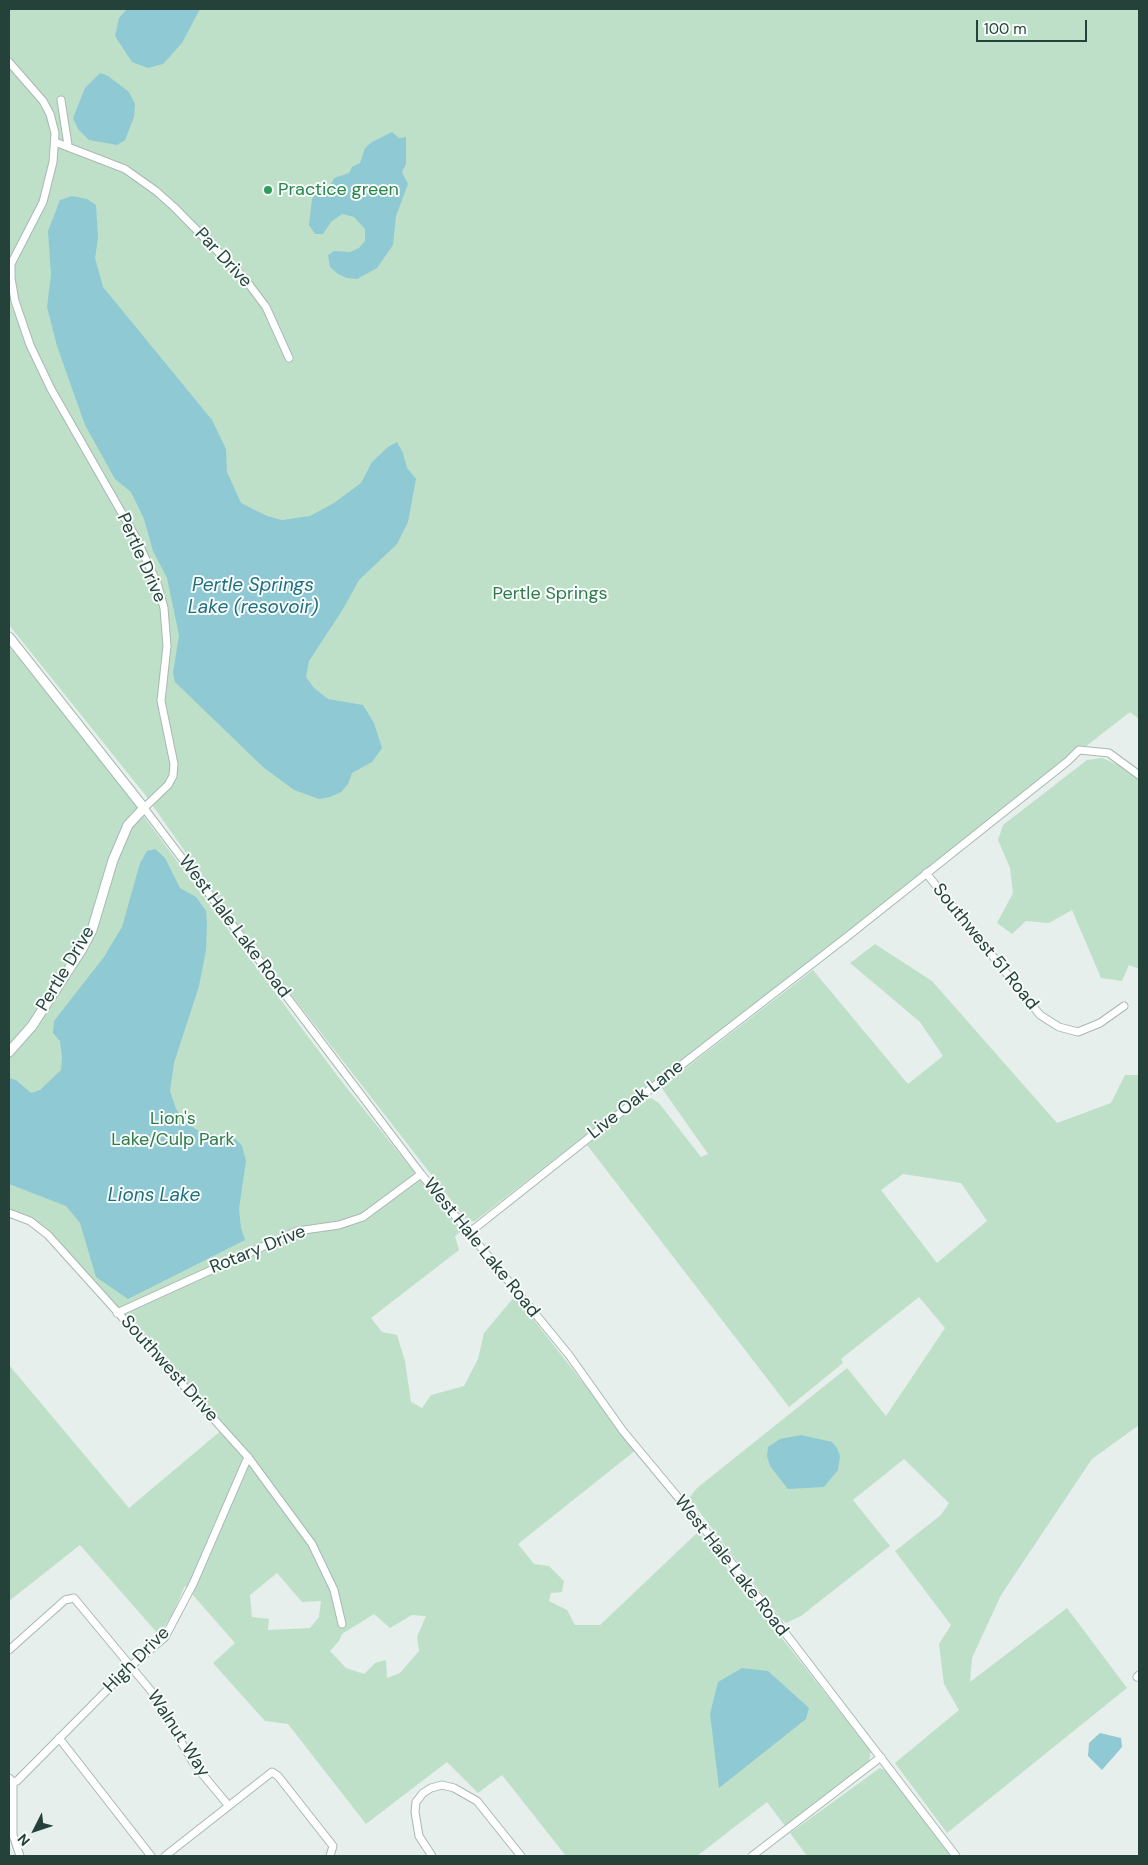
<!DOCTYPE html>
<style>
body{margin:0}
#map{position:relative;width:1148px;height:1865px;overflow:hidden;background:#e6efeb;font-family:"DM Sans",sans-serif}
canvas{display:block}
.frame{position:absolute;inset:0;border:10px solid #24423a;pointer-events:none}
.north{position:absolute;left:10px;top:1805px;width:50px;height:50px;-webkit-text-stroke:4px #f7fbf9;paint-order:stroke;rotate:229deg;font-size:14px;font-weight:700;line-height:20px;text-align:center;color:#24423a}
.north::after{content:'';display:block;margin:auto;width:18px;height:22px;background:#24423a;clip-path:polygon(50% 0,100% 100%,50% 72%,0 100%)}
.scale{position:absolute;left:976px;top:20px;width:111px;height:22px;box-sizing:border-box;border:2px solid #24423a;border-top:0;padding-left:6px;font-size:15px;line-height:18px;white-space:nowrap;color:#24423a;-webkit-text-stroke:4px #f7fbf9;paint-order:stroke}
</style>
<div id="map">
<canvas width="1148" height="1865"></canvas>
<div class="frame"></div>
<div class="north">N</div>
<div class="scale">100 m</div>
</div>
<script>
const ctx = document.querySelector('canvas').getContext('2d');
ctx.lineJoin = 'round';
function fillPath(path, color) {
  ctx.fillStyle = color;
  ctx.fill(path, 'evenodd');
}
function shape(rows) {
  const path = new Path2D();
  for (const r of rows) {
    path.moveTo(r[0], r[1]);
    for (let i = 2; i < r.length; i += 2) path.lineTo(r[i], r[i + 1]);
  }
  return path;
}
function stroke(path, color, width, dash) {
  ctx.strokeStyle = color;
  ctx.lineWidth = width;
  ctx.lineCap = dash ? 'butt' : 'round';
  ctx.setLineDash(dash || []);
  ctx.stroke(path);
}
function write(font, color, halo, rows, align = 'center') {
  ctx.font = font + ' "DM Sans",sans-serif';
  ctx.lineWidth = 4;
  ctx.setLineDash([]);
  ctx.textBaseline = 'middle';
  ctx.strokeStyle = halo;
  ctx.fillStyle = color;
  for (const [text, x, y, turn = 0] of rows) {
    ctx.save();
    ctx.translate(x, y);
    ctx.rotate((+turn || 0) * Math.PI / 180);
    ctx.textAlign = isNaN(turn) ? turn : align;
    if (halo) ctx.strokeText(text, 0, 0);
    ctx.fillText(text, 0, 0);
    ctx.restore();
  }
}
const green = shape([
 [9,9,1139,9,1139,719,1130,712,475,1221,468,1222,231,917,146,796,9,625],
 [9,646,127,794,339,1078,461,1231,455,1236,459,1250,371,1318,382,1332,397,1335,405,1361,411,1402,422,1408,431,1395,464,1386,478,1359,484,1333,515,1296,636,1450,518,1544,534,1564,549,1566,564,1581,562,1592,551,1593,549,1601,567,1610,575,1625,600,1625,698,1532,871,1751,869,1762,785,1826,767,1802,697,1856,566,1856,502,1775,478,1793,447,1762,366,1824,288,1724,265,1721,213,1663,235,1643,185,1586,172,1615,159,1635,80,1545,9,1601,9,1365,129,1508,223,1429,38,1226,9,1213],
 [277,1573,302,1602,321,1601,319,1617,310,1628,268,1630,269,1619,252,1617,250,1595],
 [374,1614,390,1628,412,1615,426,1616,417,1637,419,1651,400,1673,387,1678,386,1660,375,1663,364,1674,346,1668,330,1651,339,1641,342,1634],
 [1102,758,1126,768,1139,779,1139,969,1129,965,1122,981,1101,978,1072,910,1049,923,1026,921,1012,934,997,923,1013,893,1010,868,998,840,1003,825,1087,760],
 [875,944,932,981,1057,1123,1111,1103,1125,1075,1139,1075,1139,1425,1092,1459,1001,1595,972,1658,970,1682,1067,1608,1127,1688,947,1833,895,1763,959,1710,944,1684,939,1644,951,1625,895,1551,941,1515,949,1503,904,1459,853,1500,890,1546,801,1616,786,1623,781,1619,689,1498,697,1488,847,1368,886,1416,945,1328,919,1297,841,1359,843,1363,789,1407,587,1145,644,1100,651,1098,659,1103,701,1157,708,1154,661,1087,813,970,908,1084,943,1056,920,1022,850,963],
 [903,1174,961,1183,987,1221,937,1263,881,1190],
 [880,1768,886,1771,952,1856,807,1856,790,1833]
]);
const water = shape([
 [127,9,200,9,182,43,163,64,148,68,132,62,115,36,119,18],
 [100,73,108,76,129,92,135,104,134,117,125,140,117,145,89,140,78,129,73,118,85,88],
 [392,132,399,138,406,137,406,164,402,172,408,184,396,216,393,245,377,268,357,279,347,278,338,274,330,267,328,255,334,251,350,252,359,248,365,241,365,229,354,217,342,214,331,222,323,234,315,234,309,225,312,199,316,193,332,183,334,178,349,173,352,167,360,163,365,148,372,142],
 [72,196,87,199,96,205,98,238,95,258,103,287,212,420,226,449,227,472,241,503,267,516,282,520,310,516,334,503,361,483,372,462,388,447,397,442,403,453,407,468,416,479,408,522,397,544,359,580,343,609,309,661,306,677,314,688,328,699,363,705,374,723,382,748,372,762,352,773,348,784,341,792,330,797,319,799,294,790,263,767,175,682,173,673,179,635,167,578,153,551,144,519,131,492,115,479,85,425,57,346,47,307,51,275,48,231,60,200],
 [155,849,165,858,180,888,196,897,206,911,207,923,206,950,199,986,174,1063,170,1091,176,1109,185,1122,200,1132,234,1137,242,1146,246,1161,239,1209,241,1228,245,1240,128,1299,96,1277,80,1223,66,1206,9,1184,9,1078,16,1080,31,1093,40,1090,61,1070,62,1058,60,1041,53,1033,54,1021,104,957,122,927,140,863,147,851],
 [801,1435,832,1442,837,1448,840,1456,838,1470,824,1487,788,1489,770,1466,767,1456,768,1447,780,1439],
 [742,1668,768,1671,809,1708,806,1719,719,1788,710,1714,718,1682],
 [1100,1733,1121,1738,1122,1747,1102,1770,1088,1756,1089,1743]
]);
const street = shape([
 [9,62,43,101,50,114,55,133,53,162,43,202,11,264,11,278,15,301,30,345,51,389,135,536,157,583,164,608,167,646,161,701,174,764,173,776,168,785,144,808,421,1174,569,1355,623,1431,721,1549,956,1856],
 [61,100,68,145],
 [55,142,125,169,156,191,174,207,245,279,266,307,289,358],
 [926,873,1040,1015,1059,1027,1078,1032,1100,1023,1124,1006],
 [9,1213,30,1221,48,1235,248,1457,312,1544,334,1590,342,1624],
 [470,1232,653,1087,848,936,1068,761,1079,750,1109,753,1139,775],
 [117,1313,297,1231,339,1225,363,1217,421,1174],
 [9,1650,65,1600,74,1598,152,1692,194,1764,228,1805],
 [1137,1677,1139,1675],
 [59,1738,151,1856],
 [9,1778,13,1782,13,1835,20,1856],
 [13,1782,17,1781,131,1666,165,1637,193,1584,248,1457],
 [165,1856,272,1772,278,1776,333,1846,330,1856],
 [432,1856,419,1836,415,1812,416,1802,423,1793,431,1788,442,1785,454,1788,477,1801,521,1856],
 [752,1856,881,1757]
]);
const secondary = shape([
 [9,637,144,808,128,825,113,860,92,930,82,949,32,1026,9,1052]
]);
const markers = [
 [268,190,5,"#2e9e5b"]
];
const leisureNames = [
 ["Practice green",278,190]
];
const streetNames = [
 ["Par Drive",223,258,47],
 ["Pertle Drive",141,558,66],
 ["West Hale Lake Road",234,927,53],
 ["Southwest 51 Road",985,947,51],
 ["Pertle Drive",66,969,-59],
 ["Live Oak Lane",636,1100,-38],
 ["West Hale Lake Road",481,1248,51],
 ["Rotary Drive",258,1250,-22],
 ["Southwest Drive",169,1369,48],
 ["West Hale Lake Road",731,1566,52],
 ["High Drive",137,1660,-45],
 ["Walnut Way",178,1734,57]
];
const parkNames = [
 ["Pertle Springs",550,594],
 ["Lion's",173,1119],
 ["Lake/Culp Park",173,1140]
];
const waterNames = [
 ["Pertle Springs",253,586],
 ["Lake (resovoir)",253,608],
 ["Lions Lake",154,1196]
];
fillPath(green, '#bfe0c8');
fillPath(water, '#8ec9d4');
stroke(street, '#a8b8b2', 9);
stroke(secondary, '#a4bbb3', 11);
stroke(street, '#fff', 7);
stroke(secondary, '#fff', 9);
for (const [x, y, r, color] of markers) {
  const dot = new Path2D();
  dot.arc(x, y, r, 0, 2 * Math.PI);
  ctx.fillStyle = color;
  ctx.fill(dot);
  stroke(dot, '#f7fbf9', 2);
}
write('18px', '#27864d', '#f7fbf9', leisureNames, 'left');
write('18px', '#24423a', '#f7fbf9', streetNames);
write('18px', '#2d7a4b', '#f7fbf9', parkNames);
write('italic 19px', '#1c6f80', '#f7fbf9', waterNames);
</script>
